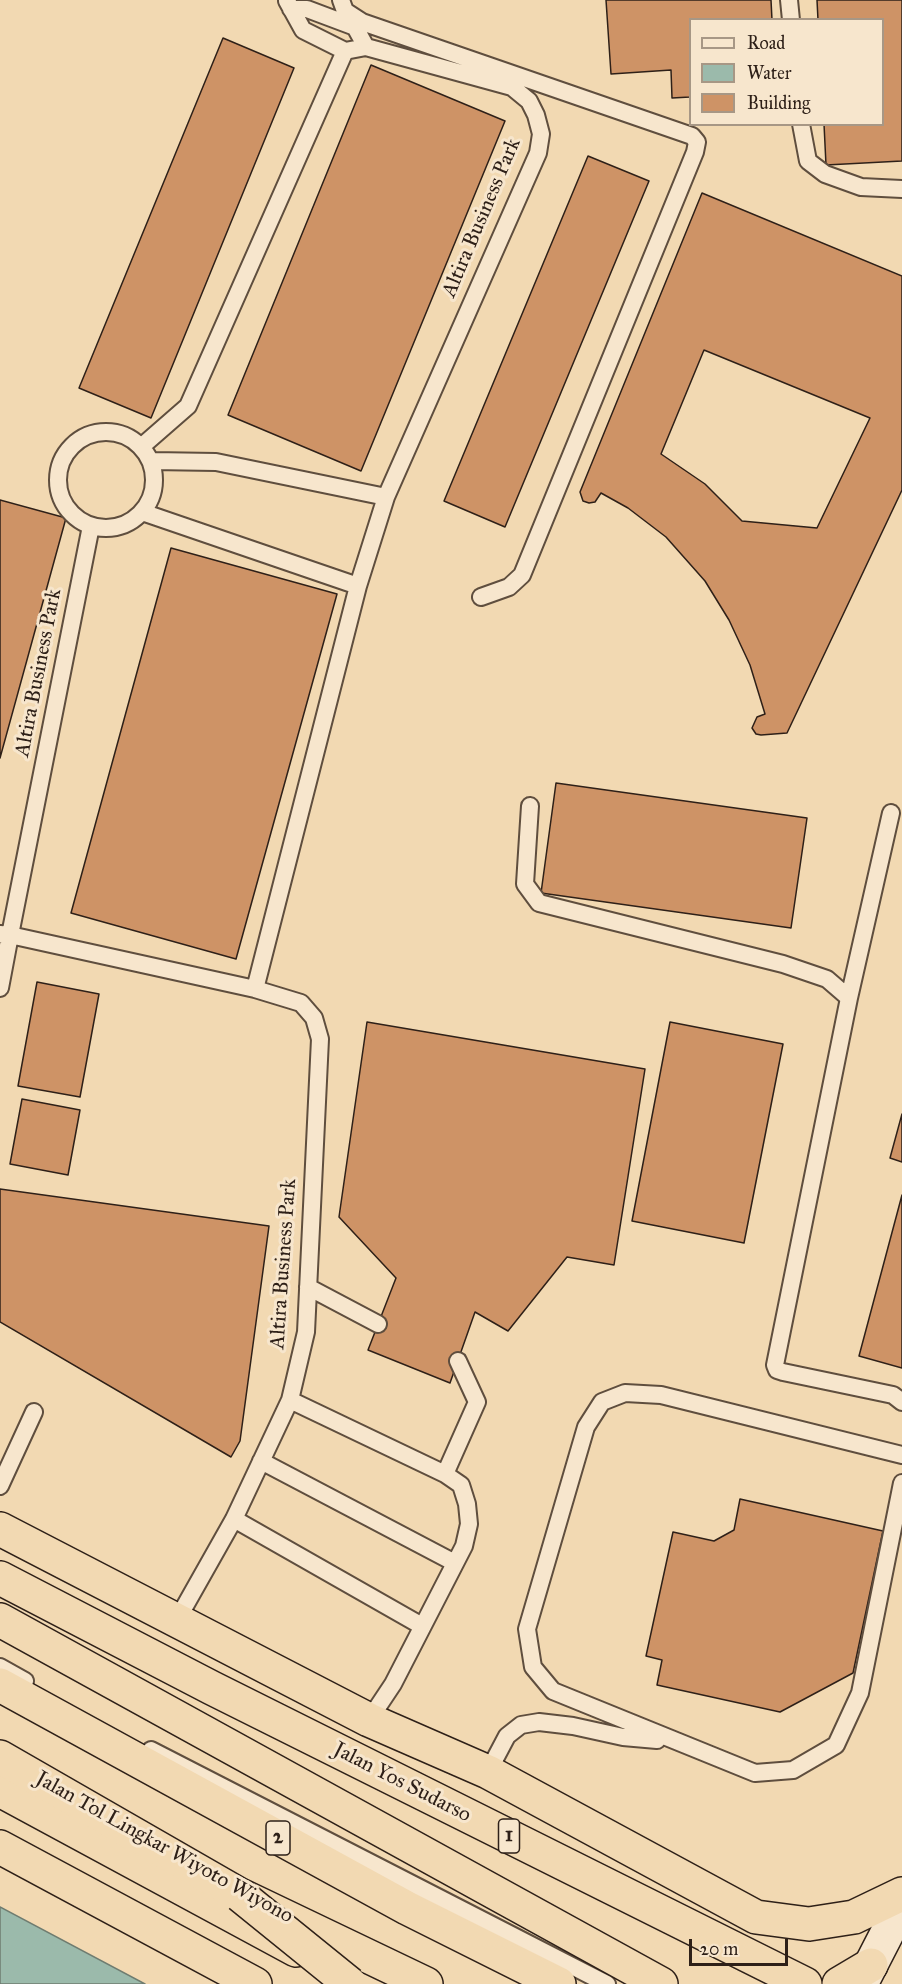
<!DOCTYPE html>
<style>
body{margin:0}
#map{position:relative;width:902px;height:1984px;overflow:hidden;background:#f2d9b2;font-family:"IM FELL Great Primer",serif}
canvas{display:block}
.legend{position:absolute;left:689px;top:18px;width:195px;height:108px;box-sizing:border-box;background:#f7e6cd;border:2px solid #a79785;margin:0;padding:8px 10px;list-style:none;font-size:18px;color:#2e2018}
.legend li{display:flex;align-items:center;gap:12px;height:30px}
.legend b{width:30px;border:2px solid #a79785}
.scale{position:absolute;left:689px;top:1939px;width:99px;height:27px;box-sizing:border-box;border:3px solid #2e2018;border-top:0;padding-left:8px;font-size:18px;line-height:21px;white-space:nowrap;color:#2e2018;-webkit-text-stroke:4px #f7e6cd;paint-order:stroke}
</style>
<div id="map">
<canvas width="902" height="1984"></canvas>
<ul class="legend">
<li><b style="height:8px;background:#f7e6cd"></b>Road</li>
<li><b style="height:16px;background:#9bbaab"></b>Water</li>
<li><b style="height:16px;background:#ce9366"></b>Building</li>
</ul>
<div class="scale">20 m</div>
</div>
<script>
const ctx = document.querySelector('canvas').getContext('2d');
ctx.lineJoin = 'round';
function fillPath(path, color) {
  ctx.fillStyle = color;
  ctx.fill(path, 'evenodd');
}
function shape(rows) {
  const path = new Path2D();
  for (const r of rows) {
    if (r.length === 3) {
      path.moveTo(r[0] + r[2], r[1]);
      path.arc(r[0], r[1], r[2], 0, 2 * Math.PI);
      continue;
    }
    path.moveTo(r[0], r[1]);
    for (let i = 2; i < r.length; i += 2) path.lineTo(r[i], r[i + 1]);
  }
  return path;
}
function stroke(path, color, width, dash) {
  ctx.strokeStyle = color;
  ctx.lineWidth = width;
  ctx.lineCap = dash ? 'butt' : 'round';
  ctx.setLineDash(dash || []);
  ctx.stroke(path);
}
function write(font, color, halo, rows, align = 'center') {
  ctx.font = font + ' "IM FELL Great Primer",serif';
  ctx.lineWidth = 6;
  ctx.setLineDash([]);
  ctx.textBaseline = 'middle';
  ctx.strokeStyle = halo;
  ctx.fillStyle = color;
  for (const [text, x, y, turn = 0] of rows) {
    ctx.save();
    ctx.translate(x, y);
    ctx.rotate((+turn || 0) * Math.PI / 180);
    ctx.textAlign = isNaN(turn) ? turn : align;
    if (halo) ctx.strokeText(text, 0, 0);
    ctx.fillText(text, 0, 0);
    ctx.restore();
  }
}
const water = shape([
 [0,1907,145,1984,0,1984,0,1907]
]);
const building = shape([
 [606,0,771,0,772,20,690,20,690,97,672,98,671,70,611,74,606,0],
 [817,0,902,0,902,161,826,165,824,124,882,124,882,20,818,20,817,0],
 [223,38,294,68,151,418,79,388,223,38],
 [371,65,505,121,361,471,228,415,371,65],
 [588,156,649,181,505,527,444,501,588,156],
 [702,193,902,276,902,490,787,733,761,735,756,734,752,728,757,717,765,714,750,665,729,620,705,581,666,537,628,508,601,493,595,502,589,503,583,501,580,492,702,193],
 [704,350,870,418,817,528,742,521,705,484,661,454,704,350],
 [0,500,66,518,0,758,0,500],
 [171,548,337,594,236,959,71,913,171,548],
 [556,783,807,818,791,928,541,893,556,783],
 [37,982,99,994,80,1097,18,1086,37,982],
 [367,1022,645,1069,614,1265,567,1257,508,1331,475,1312,450,1383,368,1350,396,1278,339,1217,367,1022],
 [670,1022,783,1044,744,1243,632,1221,670,1022],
 [22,1099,80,1110,68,1175,10,1164,22,1099],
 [902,1114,902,1162,890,1158,902,1114],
 [0,1189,269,1226,240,1441,231,1457,0,1322,0,1189],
 [902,1195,902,1368,859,1356,902,1195],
 [740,1499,883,1531,853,1673,780,1712,657,1685,662,1660,646,1656,673,1532,714,1541,734,1530,740,1499]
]);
const service = shape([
 [341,0,345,11,362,22,692,136,697,142,695,152,522,575,509,587,481,597],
 [789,0,791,20],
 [287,1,303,30,345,51],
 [291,9,307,9,355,27,366,47],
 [801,124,808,161,825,174,861,187,902,189],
 [106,480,48],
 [141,447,188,406,345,51,366,47,512,87,529,101,536,115,541,134,538,153,386,497],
 [142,512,358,586,386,497,216,462,152,461],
 [91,526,10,935,255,989,301,1003,314,1018,320,1039,306,1332,290,1400,234,1519,177,1620],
 [530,806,525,884,539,903,783,964,827,979,849,998],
 [891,813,849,998,775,1365,777,1370,783,1372,893,1395,902,1402],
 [0,934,10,935,0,988],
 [255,989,358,586],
 [308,1287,378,1324],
 [290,1400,445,1474,461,1485,467,1504,469,1524,464,1546,393,1684,369,1720],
 [902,1455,661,1395,625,1393,602,1402,586,1427,527,1629,533,1667,553,1691,755,1773,793,1770,836,1745,860,1693,902,1483],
 [261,1461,455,1563],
 [445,1474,477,1402,458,1361],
 [0,1486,34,1412],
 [234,1519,422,1626],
 [0,1667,25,1681],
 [151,1750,607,1984],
 [488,1772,507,1736,521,1725,539,1722,573,1726,623,1737,657,1740]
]);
const secondary = shape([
 [861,1984,902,1904]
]);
const trunk = shape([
 [0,1529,369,1720,488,1772,756,1917,809,1924,854,1917,902,1894],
 [0,1578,212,1688,805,1984],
 [0,1790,296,1950],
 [0,1847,255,1984]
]);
const motorway = shape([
 [0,1620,661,1984],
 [0,1685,407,1908,559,1984],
 [0,1757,240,1895,426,1984],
 [839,1984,871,1965]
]);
const motorwayBridge = shape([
 [240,1895,350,1984]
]);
const shields = [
 [509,1836,21],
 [278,1838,24]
];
const shieldNames = [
 ["1",509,1836],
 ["2",278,1838]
];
const streetNames = [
 ["Altira Business Park",482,218,-67],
 ["Altira Business Park",39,673,-79],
 ["Altira Business Park",284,1264,-86],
 ["Jalan Yos Sudarso",402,1783,27],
 ["Jalan Tol Lingkar Wiyoto Wiyono",164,1848,29]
];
fillPath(water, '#9bbaab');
stroke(water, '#6f7c70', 1.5);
fillPath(building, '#ce9366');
stroke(building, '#2e2018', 1.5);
stroke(service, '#5f4e3e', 20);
stroke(secondary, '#2e2018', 36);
stroke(trunk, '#2e2018', 36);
stroke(motorway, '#2e2018', 36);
stroke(service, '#f7e6cd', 16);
stroke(secondary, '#f7e6cd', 33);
stroke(trunk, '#f2d9b2', 33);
stroke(motorway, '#f2d9b2', 33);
stroke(motorwayBridge, '#2e2018', 36, []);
stroke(motorwayBridge, '#f2d9b2', 33);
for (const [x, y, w] of shields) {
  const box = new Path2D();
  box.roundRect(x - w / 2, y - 17, w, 34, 4.5);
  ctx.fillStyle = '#f7e6cd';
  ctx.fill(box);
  stroke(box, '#2e2018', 1.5);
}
write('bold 20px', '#2e2018', null, shieldNames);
write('21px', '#2e2018', '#f7e6cd', streetNames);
</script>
